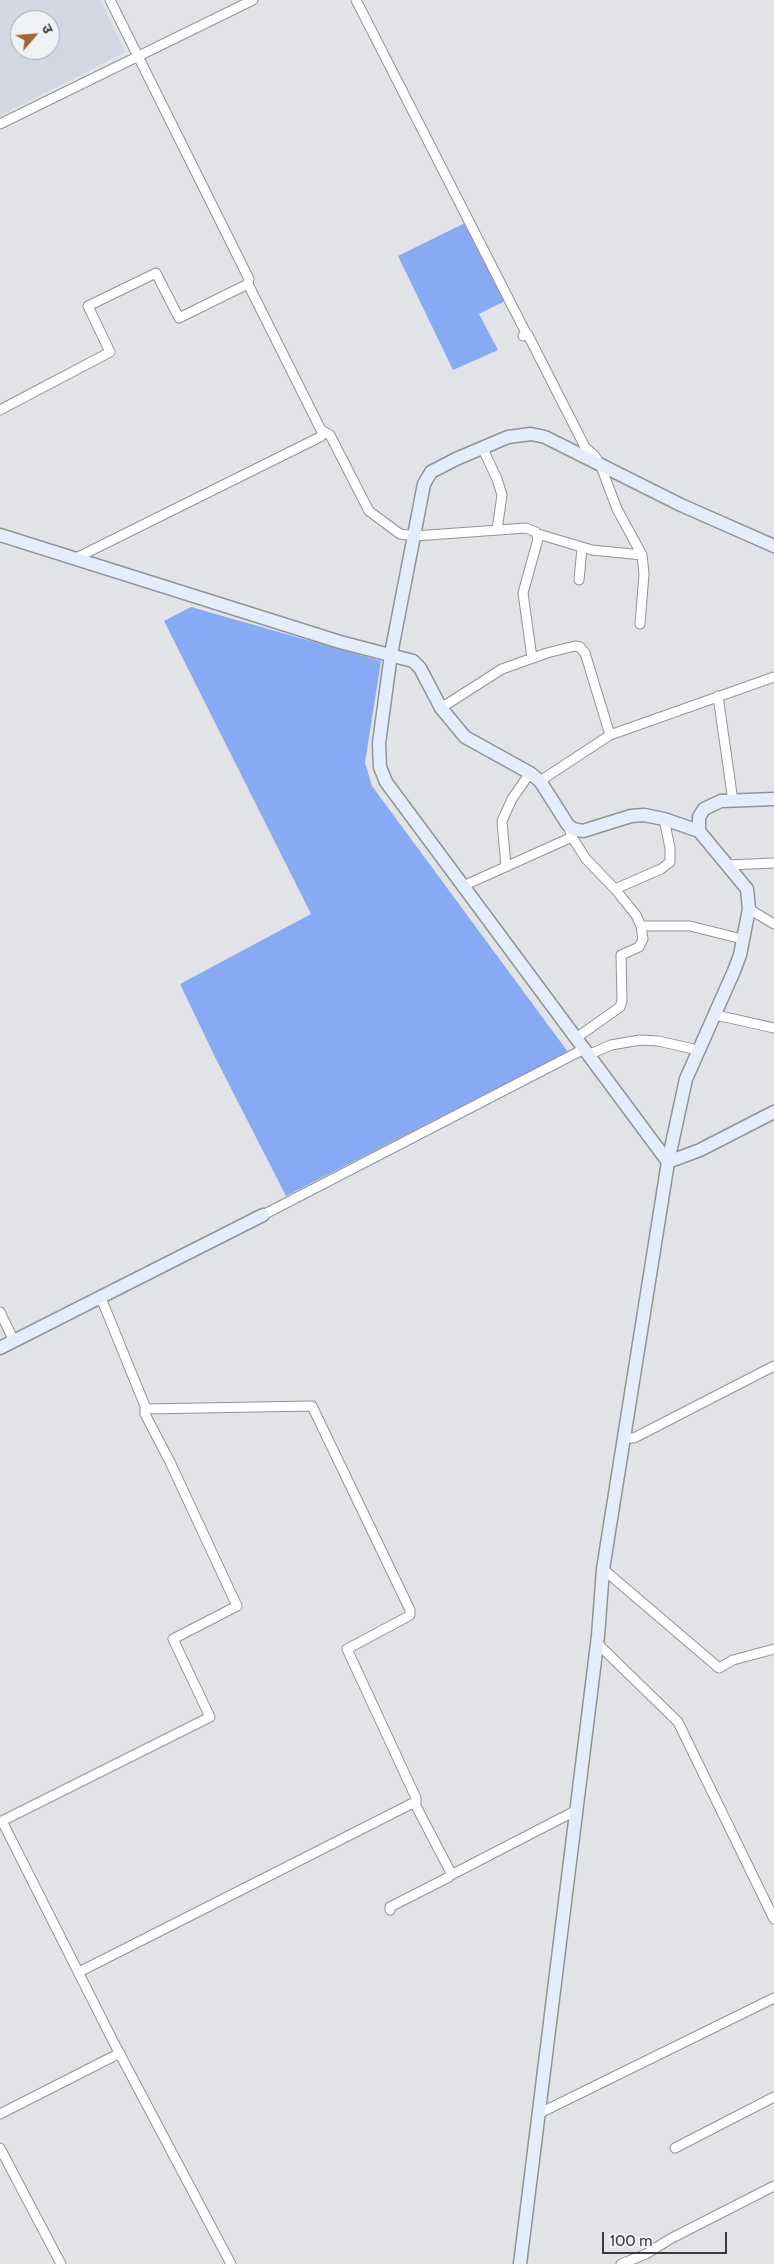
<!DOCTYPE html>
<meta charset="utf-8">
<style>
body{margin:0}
#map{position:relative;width:774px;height:2264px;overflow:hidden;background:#e2e3e7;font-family:Cabin,"Noto Sans Devanagari",sans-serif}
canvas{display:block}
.north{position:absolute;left:10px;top:10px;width:50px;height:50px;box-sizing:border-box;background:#eff1f5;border:1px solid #a6a7ab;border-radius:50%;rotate:63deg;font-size:14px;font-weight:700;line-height:20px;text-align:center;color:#38393b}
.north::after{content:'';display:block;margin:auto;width:18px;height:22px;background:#a86534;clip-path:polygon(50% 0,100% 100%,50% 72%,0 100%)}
.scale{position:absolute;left:602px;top:2232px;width:125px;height:22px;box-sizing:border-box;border:2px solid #38393b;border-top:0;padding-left:6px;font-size:15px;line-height:18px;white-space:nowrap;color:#38393b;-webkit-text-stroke:4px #eff1f5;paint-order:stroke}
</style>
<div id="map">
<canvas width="774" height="2264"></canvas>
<div class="north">उ</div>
<div class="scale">100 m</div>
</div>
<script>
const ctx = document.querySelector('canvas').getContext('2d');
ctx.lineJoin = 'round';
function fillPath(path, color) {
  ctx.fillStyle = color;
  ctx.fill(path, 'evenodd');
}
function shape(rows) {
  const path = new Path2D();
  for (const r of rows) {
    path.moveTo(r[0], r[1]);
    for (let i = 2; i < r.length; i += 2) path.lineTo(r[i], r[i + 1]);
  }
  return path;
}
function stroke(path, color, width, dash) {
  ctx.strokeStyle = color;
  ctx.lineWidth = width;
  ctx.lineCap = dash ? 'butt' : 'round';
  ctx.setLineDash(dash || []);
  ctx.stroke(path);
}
const built = shape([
 [0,0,100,0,125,52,0,116],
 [20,20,50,20,50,50,20,50]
]);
const forest = shape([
 [465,223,505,301,479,314,498,350,453,370,398,256],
 [191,607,381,661,365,763,372,786,568,1052,286,1196,216,1059,180,984,311,914,164,621]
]);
const street = shape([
 [110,0,249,279,248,284,321,430,330,435,369,511,400,534,415,536,526,528,536,532,538,539,523,593,532,658],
 [356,0,526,333],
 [0,124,253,0],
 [523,336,526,333,528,335,585,447,594,455,600,464,617,509,642,555,644,574,640,624],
 [0,410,110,352,88,306,156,273,179,318,248,284],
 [482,447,497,479,502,495,497,530],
 [538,534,592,550,642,555],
 [74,559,320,437,325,432],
 [579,580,582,548],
 [718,696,733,801],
 [441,708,502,669,547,653,575,646,580,647,585,653,610,735],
 [540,781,610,735,774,677],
 [568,825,572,837,586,859,615,889,636,915,641,926,643,939,639,947,621,955,622,1001,620,1007,576,1038],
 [728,865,774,863],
 [506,867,502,821,512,799,530,773],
 [463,886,572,837],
 [615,889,661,869,670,862,670,848,664,819],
 [749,909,774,924],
 [641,926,690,926,742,939],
 [716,1015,774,1028],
 [588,1055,611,1045,640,1040,658,1041,698,1050],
 [263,1215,584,1049],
 [101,1298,145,1406,145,1414,170,1462,237,1606,173,1639,210,1717,2,1821,113,2041,231,2264],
 [0,1312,14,1341],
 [145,1409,312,1406,410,1610,410,1615,407,1617,347,1649,416,1798,416,1806,451,1873,449,1877,390,1907,390,1910],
 [623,1438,634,1438,774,1366],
 [603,1569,719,1668,733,1660,774,1649],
 [597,1643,678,1722,774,1919],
 [451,1875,577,1810],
 [79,1972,415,1802],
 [540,2113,774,1998],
 [0,2114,120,2053],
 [0,2148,61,2264],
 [675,2148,774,2097],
 [621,2264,646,2254,670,2239,774,2186]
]);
const secondary = shape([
 [0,535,340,642,413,661,420,668,441,708,465,737,530,773,540,781,568,825,573,829,583,831,631,816,644,815,664,819,699,831],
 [774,546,681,505,545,437,531,434,508,437,456,459,431,472,424,484,391,654,379,743,380,767,386,782,668,1162,700,1150,774,1112],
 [0,1348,263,1215],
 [520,2264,598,1636,603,1569,668,1162,686,1079,734,971,740,955,749,909,747,889,699,831,699,817,704,809,721,801,774,799]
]);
fillPath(built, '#d2d7e2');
fillPath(forest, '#88aaf4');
stroke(street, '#919397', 11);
stroke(secondary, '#919397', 15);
stroke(street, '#fff', 9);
stroke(secondary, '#e5edfd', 12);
</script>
